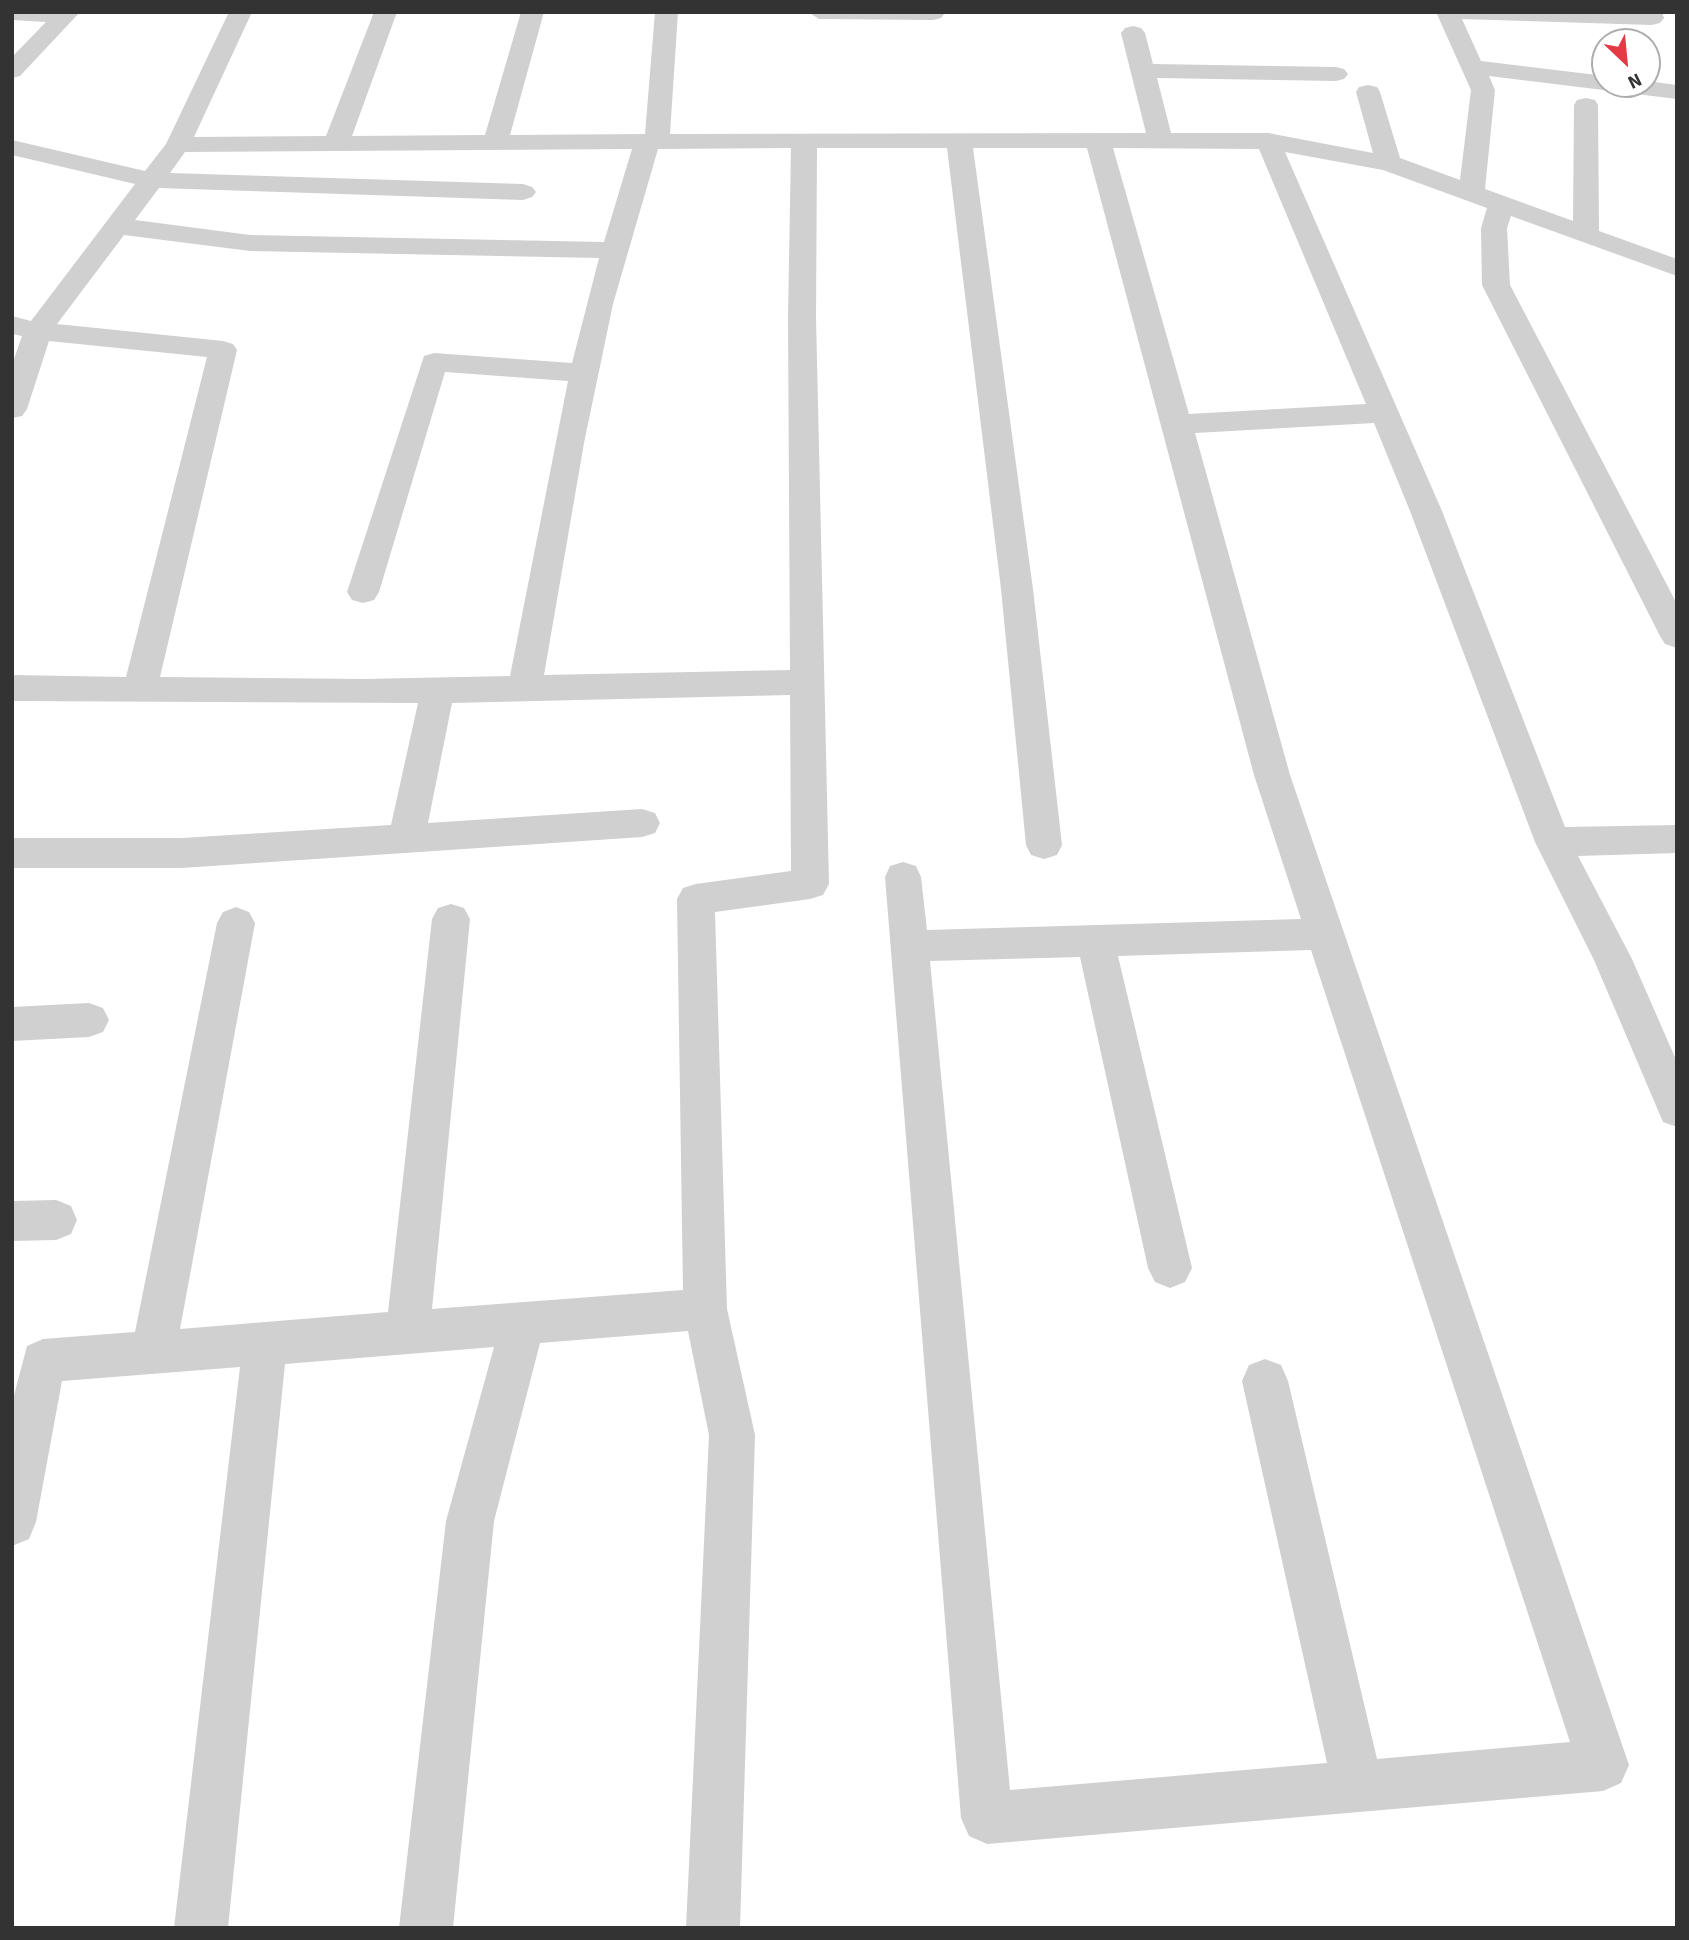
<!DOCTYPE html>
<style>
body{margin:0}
#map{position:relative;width:1689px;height:1940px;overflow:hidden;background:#fff;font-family:"Source Sans 3",sans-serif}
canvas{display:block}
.frame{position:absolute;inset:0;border:14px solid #333;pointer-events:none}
.north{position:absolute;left:1591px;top:28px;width:70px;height:70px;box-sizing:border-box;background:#fff;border:2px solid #adadad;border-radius:50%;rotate:154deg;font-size:19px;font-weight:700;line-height:28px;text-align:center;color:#333}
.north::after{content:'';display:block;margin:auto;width:24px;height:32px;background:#e63946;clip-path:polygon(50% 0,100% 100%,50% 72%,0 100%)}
</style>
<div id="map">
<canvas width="1689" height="1940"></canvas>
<div class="frame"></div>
<div class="north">N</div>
</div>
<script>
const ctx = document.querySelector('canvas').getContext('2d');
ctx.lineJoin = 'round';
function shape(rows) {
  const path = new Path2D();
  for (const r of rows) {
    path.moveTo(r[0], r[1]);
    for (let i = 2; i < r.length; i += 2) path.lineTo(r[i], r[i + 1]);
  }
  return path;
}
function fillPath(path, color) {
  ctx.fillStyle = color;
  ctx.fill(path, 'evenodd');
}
const street = shape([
 [12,12,80,12,20,76,12,78,12,57,46,22,12,20,12,12],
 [229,12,252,12,194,137,326,136,374,12,397,12,352,136,485,135,521,12,544,12,510,135,645,134,655,12,678,12,670,134,1146,133,1121,33,1125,28,1133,26,1141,28,1145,33,1153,64,1336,67,1344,69,1348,74,1344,79,1336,81,1157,78,1171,133,1268,133,1373,153,1356,92,1359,87,1368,85,1377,87,1380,92,1400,158,1460,180,1471,90,1436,12,1662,12,1664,18,1660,23,1652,25,1462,19,1481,61,1605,76,1605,84,1647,84,1647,81,1677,85,1677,99,1489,76,1495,90,1485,189,1573,221,1574,105,1577,100,1586,98,1595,100,1598,105,1599,231,1677,259,1677,276,1511,216,1507,228,1510,285,1677,604,1677,648,1665,644,1660,636,1482,285,1481,228,1487,208,1383,170,1285,152,1442,511,1565,827,1677,825,1677,853,1578,856,1632,959,1677,1062,1677,1127,1663,1122,1594,960,1535,842,1410,511,1374,423,1195,433,1290,775,1629,1765,1621,1783,1603,1791,987,1844,969,1836,961,1818,885,877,890,866,903,862,916,866,921,877,927,930,1301,919,1254,775,1087,148,973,148,1033,589,1062,845,1057,855,1044,859,1031,855,1026,845,1001,589,947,148,817,148,816,317,829,884,823,895,810,899,715,912,727,1309,755,1435,740,1928,686,1928,709,1435,688,1331,540,1343,494,1521,453,1928,399,1928,446,1521,494,1347,285,1364,228,1928,174,1928,240,1367,62,1381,36,1522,29,1539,12,1546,12,1403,27,1346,43,1339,135,1332,217,923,223,912,236,907,249,912,255,923,180,1329,388,1312,432,919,438,908,451,904,464,908,470,919,432,1309,683,1290,677,899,683,888,696,884,791,871,790,695,452,703,428,823,642,809,655,813,660,823,655,833,642,837,182,868,12,868,12,838,182,838,391,825,418,703,12,701,12,675,126,677,207,357,49,341,27,409,22,416,12,418,12,365,22,336,12,334,12,316,31,321,135,184,12,155,12,140,145,171,166,144,229,12],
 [791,148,788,317,790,670,544,675,584,443,613,304,658,149,791,148],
 [1113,148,1259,149,1366,404,1189,414,1113,148],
 [632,149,604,242,250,235,135,220,159,188,523,200,532,197,536,192,532,187,523,184,170,173,185,152,632,149],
 [124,235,250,251,599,258,572,363,434,353,424,356,347,592,352,600,363,603,374,600,379,592,445,372,568,381,510,676,364,679,160,677,237,350,233,344,223,341,57,324,124,235],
 [1311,950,1570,1742,1377,1759,1288,1381,1281,1365,1265,1359,1249,1365,1242,1381,1327,1763,1010,1790,930,961,1080,957,1148,1268,1155,1282,1170,1288,1185,1282,1192,1268,1118,956,1311,950],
 [808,12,944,12,945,13,941,18,933,20,819,19,808,12],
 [89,1003,103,1008,109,1020,103,1032,89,1037,12,1041,12,1007,89,1003],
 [56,1200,71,1206,77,1220,71,1234,56,1240,12,1241,12,1201,56,1200]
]);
fillPath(street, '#d0d0d0');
</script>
